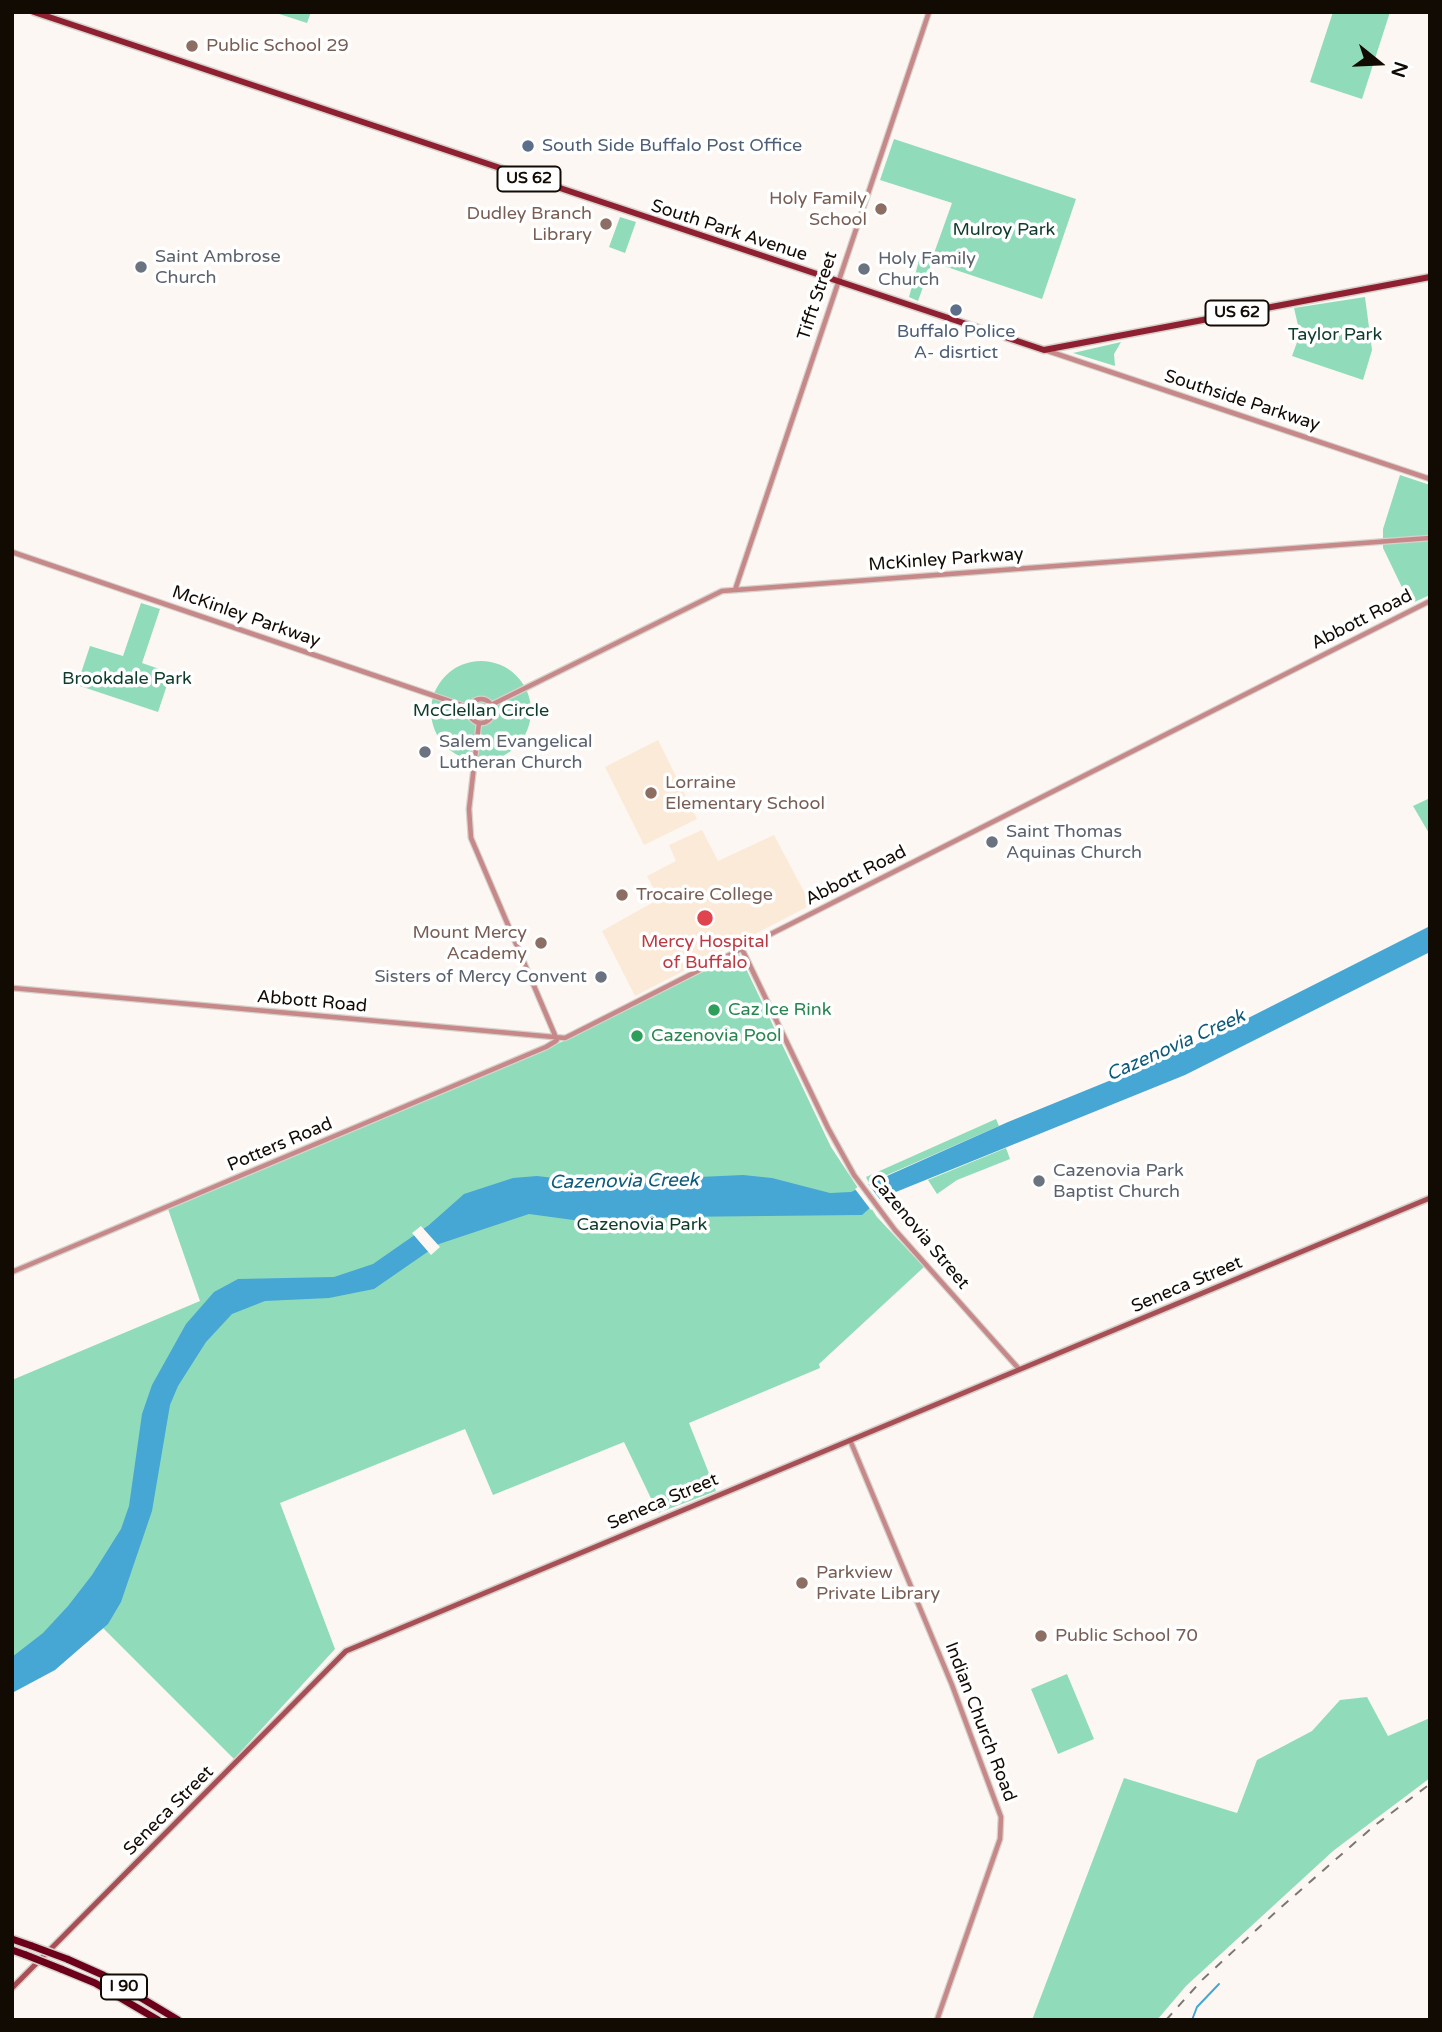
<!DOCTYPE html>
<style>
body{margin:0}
#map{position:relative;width:1442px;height:2032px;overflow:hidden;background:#fcf7f2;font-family:"Varela Round",sans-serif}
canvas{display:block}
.frame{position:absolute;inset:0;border:14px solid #120b04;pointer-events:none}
.north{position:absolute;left:1344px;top:28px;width:70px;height:70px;-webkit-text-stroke:5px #fff;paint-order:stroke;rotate:108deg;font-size:19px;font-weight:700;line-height:28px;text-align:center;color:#120b04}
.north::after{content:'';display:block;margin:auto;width:24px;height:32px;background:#120b04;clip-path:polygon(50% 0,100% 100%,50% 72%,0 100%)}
</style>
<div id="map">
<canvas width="1442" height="2032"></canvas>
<div class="frame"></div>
<div class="north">N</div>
</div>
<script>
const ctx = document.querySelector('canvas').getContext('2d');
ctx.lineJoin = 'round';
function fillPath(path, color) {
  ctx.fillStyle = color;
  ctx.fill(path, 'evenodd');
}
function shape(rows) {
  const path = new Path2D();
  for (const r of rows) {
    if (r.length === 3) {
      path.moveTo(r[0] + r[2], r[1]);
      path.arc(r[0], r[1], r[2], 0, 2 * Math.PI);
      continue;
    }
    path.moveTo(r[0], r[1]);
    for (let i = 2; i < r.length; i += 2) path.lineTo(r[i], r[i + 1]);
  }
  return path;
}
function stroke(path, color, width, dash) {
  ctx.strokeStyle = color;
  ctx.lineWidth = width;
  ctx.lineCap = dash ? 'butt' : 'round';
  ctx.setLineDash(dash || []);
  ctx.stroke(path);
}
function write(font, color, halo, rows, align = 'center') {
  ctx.font = font + ' "Varela Round",sans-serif';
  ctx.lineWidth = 7;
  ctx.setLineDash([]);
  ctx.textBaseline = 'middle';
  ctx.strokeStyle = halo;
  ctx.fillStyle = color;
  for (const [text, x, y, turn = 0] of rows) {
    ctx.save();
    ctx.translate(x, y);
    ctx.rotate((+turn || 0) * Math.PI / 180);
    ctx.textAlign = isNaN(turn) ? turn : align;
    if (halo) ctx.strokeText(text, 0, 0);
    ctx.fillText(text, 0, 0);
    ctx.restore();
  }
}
const built = shape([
 [658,740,697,819,644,845,605,767],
 [702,830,718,861,774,835,811,905,635,996,602,931,659,899,647,876,676,861,669,845]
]);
const green = shape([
 [273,12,311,12,307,23],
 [1333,12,1390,12,1362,99,1310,82],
 [894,139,1076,199,1042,299,932,262,918,301,909,297,921,253,933,256,952,203,880,180],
 [620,217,636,222,625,253,609,247],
 [1365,297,1372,350,1363,380,1292,356,1300,334,1294,308],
 [1121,342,1114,354,1115,366,1073,353],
 [1400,475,1430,485,1430,595,1410,604,1383,548,1383,529],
 [141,603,160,609,142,663,171,673,158,712,77,685,90,646,123,656],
 [481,711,50],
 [1430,798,1430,835,1413,806],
 [739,954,831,1147,877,1217,924,1267,819,1364,820,1368,689,1423,716,1491,658,1513,624,1442,493,1495,465,1429,280,1503,335,1649,234,1759,95,1620,12,1663,12,1380,200,1301,168,1209,566,1040],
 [996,1119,999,1126,869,1183,866,1177],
 [1006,1148,1010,1159,957,1180,937,1194,928,1180],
 [1067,1674,1094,1739,1058,1754,1031,1689],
 [1367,1697,1388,1736,1430,1718,1430,1778,1333,1851,1186,1986,1157,2020,1032,2020,1124,1778,1237,1813,1257,1760,1312,1731,1340,1700]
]);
const water = shape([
 [1430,926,1430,952,1185,1075,881,1198,862,1215,671,1217,638,1221,588,1222,529,1214,439,1244,374,1289,329,1298,265,1301,232,1314,206,1342,178,1386,170,1405,152,1511,121,1602,108,1624,55,1670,12,1693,12,1657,43,1633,68,1606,92,1575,121,1529,129,1506,142,1414,152,1385,186,1324,214,1292,238,1279,334,1277,373,1264,429,1225,464,1194,513,1178,537,1176,589,1182,743,1175,772,1178,830,1193,851,1192,1008,1122,1185,1050]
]);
const pier = shape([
 [866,1181,882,1202,871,1210,855,1189],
 [421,1226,440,1247,431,1255,412,1233]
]);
const stream = shape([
 [1192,2020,1197,2007,1219,1984]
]);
const tertiary = shape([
 [1045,350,1430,479],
 [12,552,470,708],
 [735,590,929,12],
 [481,711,12],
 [491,705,722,591,1430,538],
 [479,723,469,809,471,838,557,1040],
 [742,949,828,1128,854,1175,895,1230,1019,1369],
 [12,988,565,1038,1430,601],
 [12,1272,546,1047,556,1041],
 [850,1440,952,1685,1001,1817,1000,1839,937,2020]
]);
const secondary = shape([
 [12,1988,346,1651,1430,1198]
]);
const primary = shape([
 [34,12,1044,350,1430,277]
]);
const motorway = shape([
 [12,1939,32,1946],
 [12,1950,26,1955],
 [67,1959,103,1975,178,2020],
 [61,1969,95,1983,158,2020]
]);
const rail = shape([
 [1166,2020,1202,1980,1279,1909,1374,1826,1430,1784]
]);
const motorwayBridge = shape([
 [32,1946,67,1959],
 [26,1955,61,1969]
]);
const markers = [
 [192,46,7,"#8d6e63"],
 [528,146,7,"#5c6f8a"],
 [881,209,7,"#8d6e63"],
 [606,224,7,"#8d6e63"],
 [141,267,7,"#6b7280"],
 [864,269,7,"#6b7280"],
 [956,310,7,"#5c6f8a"],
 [425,752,7,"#6b7280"],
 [651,793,7,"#8d6e63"],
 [992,842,7,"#6b7280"],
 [622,895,7,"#8d6e63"],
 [705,918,9,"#e0444e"],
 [541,943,7,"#8d6e63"],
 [601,977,7,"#6b7280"],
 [714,1010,7,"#2e9e5b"],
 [637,1036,7,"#2e9e5b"],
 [1039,1181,7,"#6b7280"],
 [802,1583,7,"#8d6e63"],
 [1041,1636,7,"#8d6e63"]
];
const shields = [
 [529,179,63],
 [1237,313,63],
 [124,1987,46]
];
const shieldNames = [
 ["US 62",529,179],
 ["US 62",1237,313],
 ["I 90",124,1987]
];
const educationNames = [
 ["Public School 29",206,46],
 ["Holy Family",867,199,"right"],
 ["School",867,220,"right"],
 ["Dudley Branch",592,214,"right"],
 ["Library",592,235,"right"],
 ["Lorraine",665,783],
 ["Elementary School",665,804],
 ["Trocaire College",636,895],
 ["Mount Mercy",527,933,"right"],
 ["Academy",527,954,"right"],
 ["Parkview",816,1573],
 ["Private Library",816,1594],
 ["Public School 70",1055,1636]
];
const serviceNames = [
 ["South Side Buffalo Post Office",542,146],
 ["Buffalo Police",956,332,"center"],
 ["A- disrtict",956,353,"center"]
];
const parkNames = [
 ["Mulroy Park",1004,230],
 ["Taylor Park",1335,335],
 ["Brookdale Park",127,679],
 ["McClellan Circle",481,711],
 ["Cazenovia Park",642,1225]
];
const streetNames = [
 ["South Park Avenue",729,231,18],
 ["Tifft Street",818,296,-72],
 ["Southside Parkway",1242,401,18],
 ["McKinley Parkway",946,560,-4],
 ["McKinley Parkway",246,617,19],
 ["Abbott Road",1362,620,-27],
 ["Abbott Road",856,876,-27],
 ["Abbott Road",312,1002,5],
 ["Potters Road",280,1145,-23],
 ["Cazenovia Street",919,1232,50],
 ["Seneca Street",1187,1285,-23],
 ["Seneca Street",663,1502,-23],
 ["Indian Church Road",980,1722,69],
 ["Seneca Street",169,1811,-45]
];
const worshipNames = [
 ["Saint Ambrose",155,257],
 ["Church",155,278],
 ["Holy Family",878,259],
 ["Church",878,280],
 ["Salem Evangelical",439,742],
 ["Lutheran Church",439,763],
 ["Saint Thomas",1006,832],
 ["Aquinas Church",1006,853],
 ["Sisters of Mercy Convent",587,977,"right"],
 ["Cazenovia Park",1053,1171],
 ["Baptist Church",1053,1192]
];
const healthNames = [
 ["Mercy Hospital",705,942],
 ["of Buffalo",705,963]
];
const leisureNames = [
 ["Caz Ice Rink",728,1010],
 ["Cazenovia Pool",651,1036]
];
const waterNames = [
 ["Cazenovia Creek",1176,1046,-24],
 ["Cazenovia Creek",624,1182,-1]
];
fillPath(built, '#fbead7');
fillPath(green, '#90dcba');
fillPath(water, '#46a6d4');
fillPath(pier, '#fcf7f2');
stroke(stream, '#46a6d4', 2);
stroke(tertiary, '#d7d1cc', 7);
stroke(secondary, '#d7d1cc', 8);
stroke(primary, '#d7d1cc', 9);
stroke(motorway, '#d7d1cc', 10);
stroke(tertiary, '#c68889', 4.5);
stroke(secondary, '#a84f56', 5);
stroke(primary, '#8f2031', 6);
stroke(motorway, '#6c001b', 7);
stroke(rail, '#7c7670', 2, [9, 9]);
stroke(motorwayBridge, '#d7d1cc', 10, []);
stroke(motorwayBridge, '#6c001b', 7);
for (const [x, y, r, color] of markers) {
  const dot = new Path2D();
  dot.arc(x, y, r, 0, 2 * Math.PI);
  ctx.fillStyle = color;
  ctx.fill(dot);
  stroke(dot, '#fff', 2.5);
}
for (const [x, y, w] of shields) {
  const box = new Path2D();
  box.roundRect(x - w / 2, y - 12.5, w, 25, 5);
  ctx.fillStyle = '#fff';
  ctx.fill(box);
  stroke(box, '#120b04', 2);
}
write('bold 16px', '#120b04', null, shieldNames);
write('18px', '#785e54', '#fff', educationNames, 'left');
write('18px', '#4e5e75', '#fff', serviceNames, 'left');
write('18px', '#0e3b2a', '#fff', parkNames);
write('18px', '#120b04', '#fff', streetNames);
write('18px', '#5b616d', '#fff', worshipNames, 'left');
write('18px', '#be3a42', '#fff', healthNames);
write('18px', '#27864d', '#fff', leisureNames, 'left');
write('italic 19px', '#0e5a7a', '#fff', waterNames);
</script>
